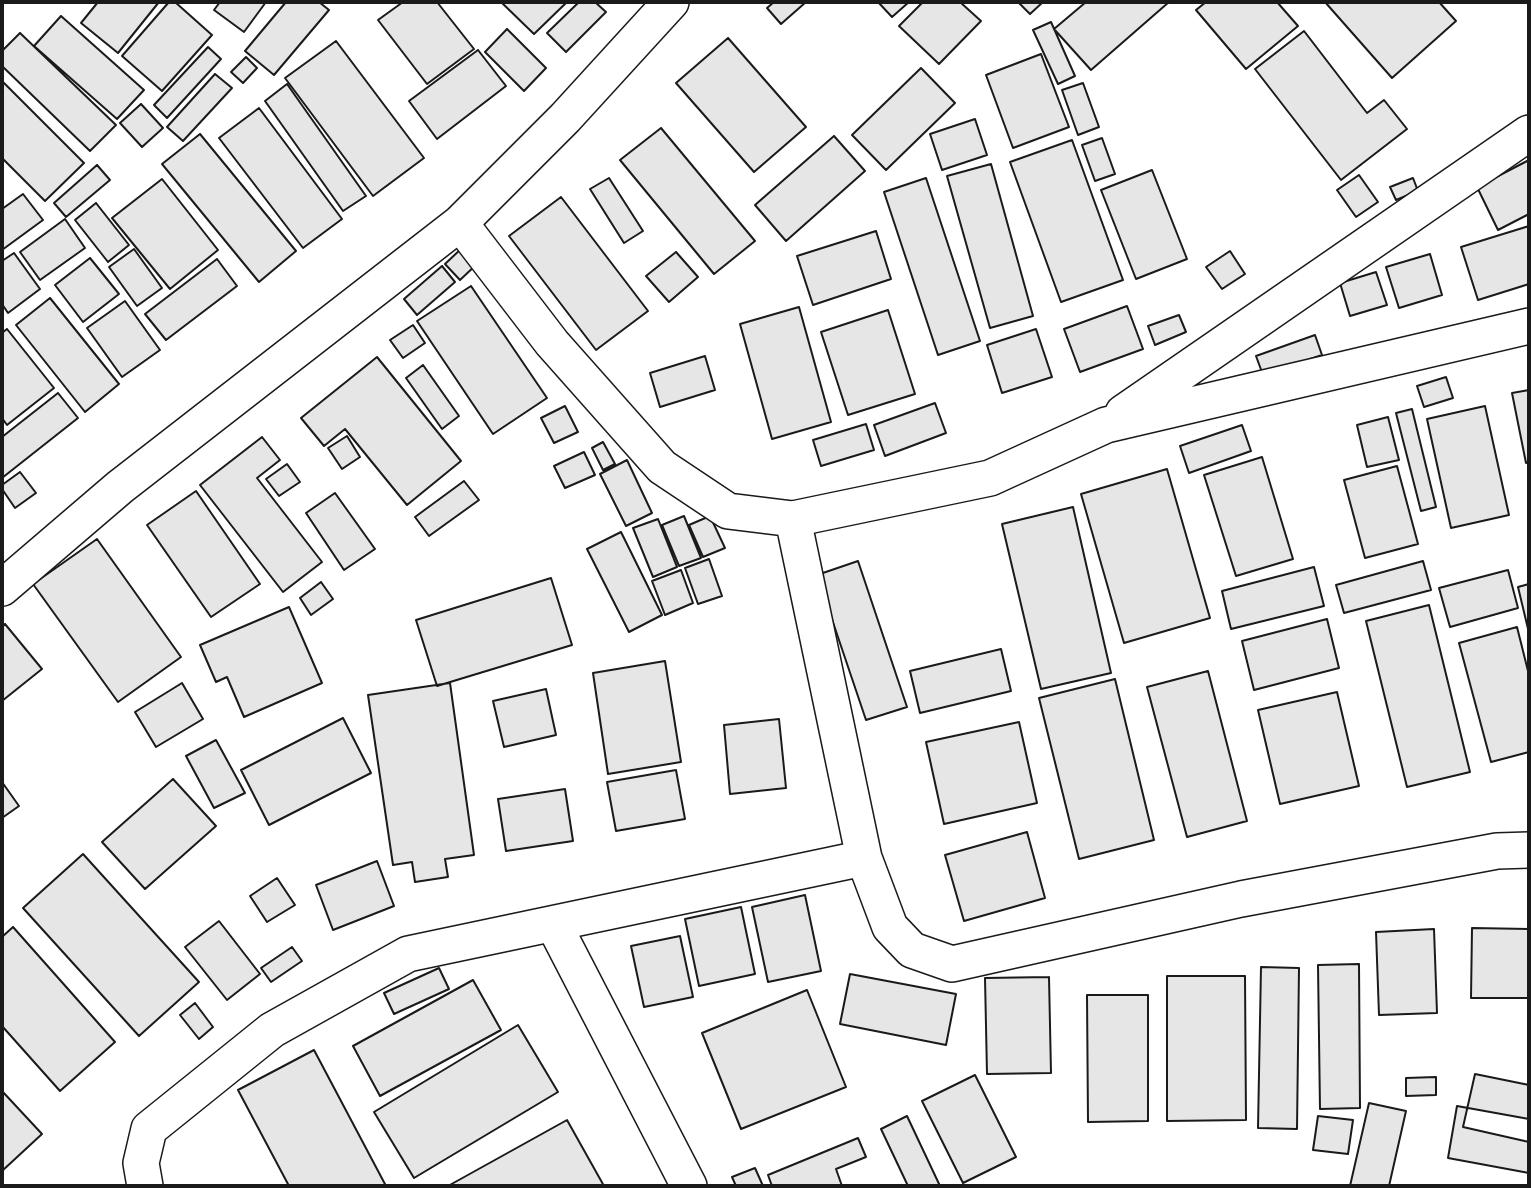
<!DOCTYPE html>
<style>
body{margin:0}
#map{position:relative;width:1531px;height:1188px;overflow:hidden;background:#fff;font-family:Lato,sans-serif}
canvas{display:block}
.frame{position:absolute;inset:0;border:4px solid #1a1a1a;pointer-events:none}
</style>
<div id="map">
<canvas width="1531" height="1188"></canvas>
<div class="frame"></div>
</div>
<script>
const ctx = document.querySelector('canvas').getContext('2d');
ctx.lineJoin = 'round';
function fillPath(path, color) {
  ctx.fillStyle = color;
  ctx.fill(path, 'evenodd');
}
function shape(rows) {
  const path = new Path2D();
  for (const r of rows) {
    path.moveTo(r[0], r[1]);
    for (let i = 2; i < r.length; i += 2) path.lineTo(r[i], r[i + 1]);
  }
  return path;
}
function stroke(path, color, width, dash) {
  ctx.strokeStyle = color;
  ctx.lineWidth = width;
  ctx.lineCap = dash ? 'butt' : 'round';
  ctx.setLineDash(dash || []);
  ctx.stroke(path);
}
const building = shape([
 [98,2,159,2,118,53,81,23,98,2],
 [169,2,175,2,212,35,162,91,122,56,169,2],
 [220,2,266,2,244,32,214,10,220,2],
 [286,2,319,2,329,10,274,75,245,51,286,2],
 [403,2,437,2,474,49,427,84,378,20,403,2],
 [501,2,567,2,534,34,501,2],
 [579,2,595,2,606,12,566,52,547,33,579,2],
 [774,2,806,2,781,24,767,8,774,2],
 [878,2,909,2,892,17,878,2],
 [923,2,960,2,981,21,939,64,899,26,923,2],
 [1018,2,1043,2,1030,14,1018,2],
 [1086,2,1169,2,1091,70,1054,29,1086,2],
 [1206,2,1277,2,1298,26,1246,69,1196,10,1206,2],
 [1325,2,1439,2,1456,21,1392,78,1325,2],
 [61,16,144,90,117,119,34,46,61,16],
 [1051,22,1075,76,1058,84,1033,30,1051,22],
 [507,29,546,68,524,91,485,52,507,29],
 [1304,31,1367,113,1384,100,1407,129,1341,180,1255,69,1304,31],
 [20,33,116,125,90,151,2,66,2,51,20,33],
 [728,38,806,127,754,172,676,83,728,38],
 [336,41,424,158,373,196,285,78,336,41],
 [208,47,221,59,167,118,154,105,208,47],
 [478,50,506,86,437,139,409,101,478,50],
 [1041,54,1069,127,1013,148,986,75,1041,54],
 [246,57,257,68,243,83,231,72,246,57],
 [921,68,955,103,886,170,852,135,921,68],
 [215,74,232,88,183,141,167,127,215,74],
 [2,81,84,163,45,201,2,158,2,81],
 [1083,83,1099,127,1078,135,1062,90,1083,83],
 [287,84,366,196,343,211,265,101,287,84],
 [141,104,163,128,142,147,120,123,141,104],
 [259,108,342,219,303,248,219,138,259,108],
 [975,119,987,155,942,170,930,134,975,119],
 [661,128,755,241,714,274,620,160,661,128],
 [200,134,296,251,259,282,162,164,200,134],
 [834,136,865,171,786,241,755,205,834,136],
 [1102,138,1115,174,1095,181,1082,145,1102,138],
 [1072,140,1123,280,1061,302,1010,162,1072,140],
 [1529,160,1529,214,1498,230,1477,187,1529,160],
 [991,164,1033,316,990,328,947,176,991,164],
 [97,165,110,180,66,217,54,203,97,165],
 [1152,170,1187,259,1136,279,1101,190,1152,170],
 [1359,175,1378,202,1356,217,1337,190,1359,175],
 [609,178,643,231,624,243,590,189,609,178],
 [926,178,980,341,938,355,884,192,926,178],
 [1413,178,1418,191,1396,200,1390,187,1413,178],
 [162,179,218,250,170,289,112,218,162,179],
 [23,194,43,220,2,250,2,209,23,194],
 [561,197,648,311,596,350,509,236,561,197],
 [96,203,129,245,108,262,75,220,96,203],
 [65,219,85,248,40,280,20,252,65,219],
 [1529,226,1529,284,1478,300,1461,247,1529,226],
 [876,231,891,279,813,305,797,256,876,231],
 [463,247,478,263,460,280,445,264,463,247],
 [134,249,162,288,137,306,109,267,134,249],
 [1230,251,1245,274,1222,289,1206,267,1230,251],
 [676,252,698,277,669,302,646,276,676,252],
 [14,253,40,289,8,313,2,304,2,261,14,253],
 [1430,254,1442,295,1399,308,1386,267,1430,254],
 [90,258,119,294,83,322,55,285,90,258],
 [217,259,237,286,166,340,145,314,217,259],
 [442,266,455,282,417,315,404,299,442,266],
 [1376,272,1387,305,1350,316,1340,283,1376,272],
 [471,286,547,398,493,434,417,321,471,286],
 [50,298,119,384,85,412,16,325,50,298],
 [125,301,160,350,122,377,87,328,125,301],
 [1127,306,1143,349,1080,372,1064,329,1127,306],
 [799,307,831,422,772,439,740,324,799,307],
 [888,310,915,394,848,415,821,332,888,310],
 [1179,315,1186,332,1155,345,1148,326,1179,315],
 [413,325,425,343,403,358,390,340,413,325],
 [7,329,54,388,7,425,2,418,2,333,7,329],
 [1036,329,1052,377,1002,393,987,345,1036,329],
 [1315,335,1322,355,1263,375,1256,356,1315,335],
 [705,356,715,390,660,407,650,373,705,356],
 [377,357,461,461,407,505,345,429,324,446,301,418,377,357],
 [423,365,459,416,442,429,406,378,423,365],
 [1446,377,1453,398,1424,407,1417,386,1446,377],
 [1529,390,1529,462,1526,463,1512,393,1529,390],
 [58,393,78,418,2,478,2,437,58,393],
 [935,403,946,433,885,456,874,425,935,403],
 [565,406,578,432,554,443,541,418,565,406],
 [1485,406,1509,515,1451,528,1427,419,1485,406],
 [1412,409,1436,507,1421,511,1396,413,1412,409],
 [1388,417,1399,460,1367,467,1357,425,1388,417],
 [866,424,874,450,821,466,813,440,866,424],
 [1242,425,1251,451,1189,473,1180,446,1242,425],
 [347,436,360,457,342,469,328,448,347,436],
 [262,437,280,460,257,478,322,562,283,592,200,485,262,437],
 [603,442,615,464,603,470,592,448,603,442],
 [584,452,595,475,565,488,554,466,584,452],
 [1262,457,1293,559,1236,576,1204,475,1262,457],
 [627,460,652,513,626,526,600,474,627,460],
 [287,464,300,482,279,496,266,479,287,464],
 [1397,466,1418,544,1365,558,1344,480,1397,466],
 [1167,469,1210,618,1124,643,1081,494,1167,469],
 [20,472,36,493,15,508,2,489,2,485,20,472],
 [464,481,479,500,429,536,415,517,464,481],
 [196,491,260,584,211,617,147,525,196,491],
 [335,493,375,549,344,570,306,513,335,493],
 [1073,507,1111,673,1041,689,1002,524,1073,507],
 [684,516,701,558,679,566,662,525,684,516],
 [710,516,725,548,703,557,689,525,710,516],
 [658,519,677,567,653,577,633,528,658,519],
 [621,532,662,615,629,632,587,549,621,532],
 [97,539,181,657,118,702,33,584,97,539],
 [709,559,722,596,698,604,685,568,709,559],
 [858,561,907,707,866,720,817,575,858,561],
 [1423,561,1431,590,1344,613,1336,585,1423,561],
 [1314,567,1324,606,1231,629,1222,591,1314,567],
 [681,570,693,603,665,615,652,581,681,570],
 [1508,570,1518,608,1450,627,1439,588,1508,570],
 [551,578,572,645,437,686,416,620,551,578],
 [321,582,333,599,311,615,300,598,321,582],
 [1529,584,1529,633,1518,587,1529,584],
 [1429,605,1470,772,1407,787,1366,621,1429,605],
 [289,607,322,683,244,717,227,677,216,682,200,645,289,607],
 [1327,619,1339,668,1254,690,1242,641,1327,619],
 [5,624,42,669,2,701,2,627,5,624],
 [1517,627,1529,675,1529,752,1491,762,1459,643,1517,627],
 [1001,649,1011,691,920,713,910,671,1001,649],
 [665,661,681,762,608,774,593,673,665,661],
 [1208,671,1247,821,1187,837,1147,687,1208,671],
 [1115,679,1154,840,1079,859,1039,698,1115,679],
 [182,683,203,719,156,747,135,712,182,683],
 [450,683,474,855,445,859,448,877,415,882,412,862,393,865,368,695,450,683],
 [546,689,556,735,504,747,493,701,546,689],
 [1337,692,1359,786,1280,804,1258,710,1337,692],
 [343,718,371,773,269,825,241,770,343,718],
 [779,719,786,788,730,794,724,725,779,719],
 [1019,722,1037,803,944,824,926,742,1019,722],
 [216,740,245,793,214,808,186,756,216,740],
 [676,770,685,819,616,831,607,782,676,770],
 [173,779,216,826,145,889,102,842,173,779],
 [2,782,19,806,2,818,2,782],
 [565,789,573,841,506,851,498,799,565,789],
 [1027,832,1045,898,964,921,945,855,1027,832],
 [83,854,199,982,139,1036,23,908,83,854],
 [377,861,394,906,333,930,316,885,377,861],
 [277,878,295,905,267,922,250,896,277,878],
 [805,895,821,971,768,982,752,907,805,895],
 [741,907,755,974,699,986,685,919,741,907],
 [219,921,260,974,227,1000,185,947,219,921],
 [13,927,115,1042,60,1091,2,1026,2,937,13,927],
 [1472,928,1529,929,1529,998,1471,998,1472,928],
 [1434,929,1437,1013,1379,1015,1376,932,1434,929],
 [680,936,693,997,644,1007,631,946,680,936],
 [292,947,302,961,271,982,261,968,292,947],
 [1359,964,1360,1108,1320,1109,1318,965,1359,964],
 [1261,967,1299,968,1297,1129,1258,1128,1261,967],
 [439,968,449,989,394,1014,384,993,439,968],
 [850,974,956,994,946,1045,840,1024,850,974],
 [1167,976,1245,976,1246,1120,1167,1121,1167,976],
 [1049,977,1051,1073,987,1074,985,978,1049,977],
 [473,980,501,1030,380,1096,353,1046,473,980],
 [807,990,846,1087,741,1129,702,1033,807,990],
 [1087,995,1148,995,1148,1121,1088,1122,1087,995],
 [195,1003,213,1027,199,1039,180,1015,195,1003],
 [518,1025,558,1092,414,1178,374,1112,518,1025],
 [314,1050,386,1186,289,1186,238,1090,314,1050],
 [1475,1074,1529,1085,1529,1142,1463,1127,1475,1074],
 [975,1075,1016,1157,963,1183,922,1101,975,1075],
 [1436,1077,1436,1095,1406,1096,1406,1078,1436,1077],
 [2,1091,42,1134,2,1171,2,1091],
 [1369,1103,1406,1111,1389,1186,1350,1186,1369,1103],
 [1457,1106,1529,1119,1529,1173,1448,1158,1457,1106],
 [907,1116,940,1186,908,1186,881,1129,907,1116],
 [1318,1116,1353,1120,1348,1154,1313,1150,1318,1116],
 [567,1120,604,1186,448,1186,567,1120],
 [858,1138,866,1157,836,1169,842,1186,772,1186,768,1175,858,1138],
 [755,1168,763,1186,736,1186,732,1177,755,1168]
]);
const street = shape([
 [460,223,552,343,662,467,728,511,793,519,990,478,1106,425,1529,326],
 [1123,413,1529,133],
 [793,519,864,858,890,927,912,950,952,964,1241,899,1497,851,1529,850],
 [2,588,120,487,460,223,565,118,671,2],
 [554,925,689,1186],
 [145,1186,141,1163,149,1129,272,1030,408,954,864,858]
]);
fillPath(building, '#e6e6e6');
stroke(building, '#1a1a1a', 2);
stroke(street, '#1a1a1a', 38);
stroke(street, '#fff', 35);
</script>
